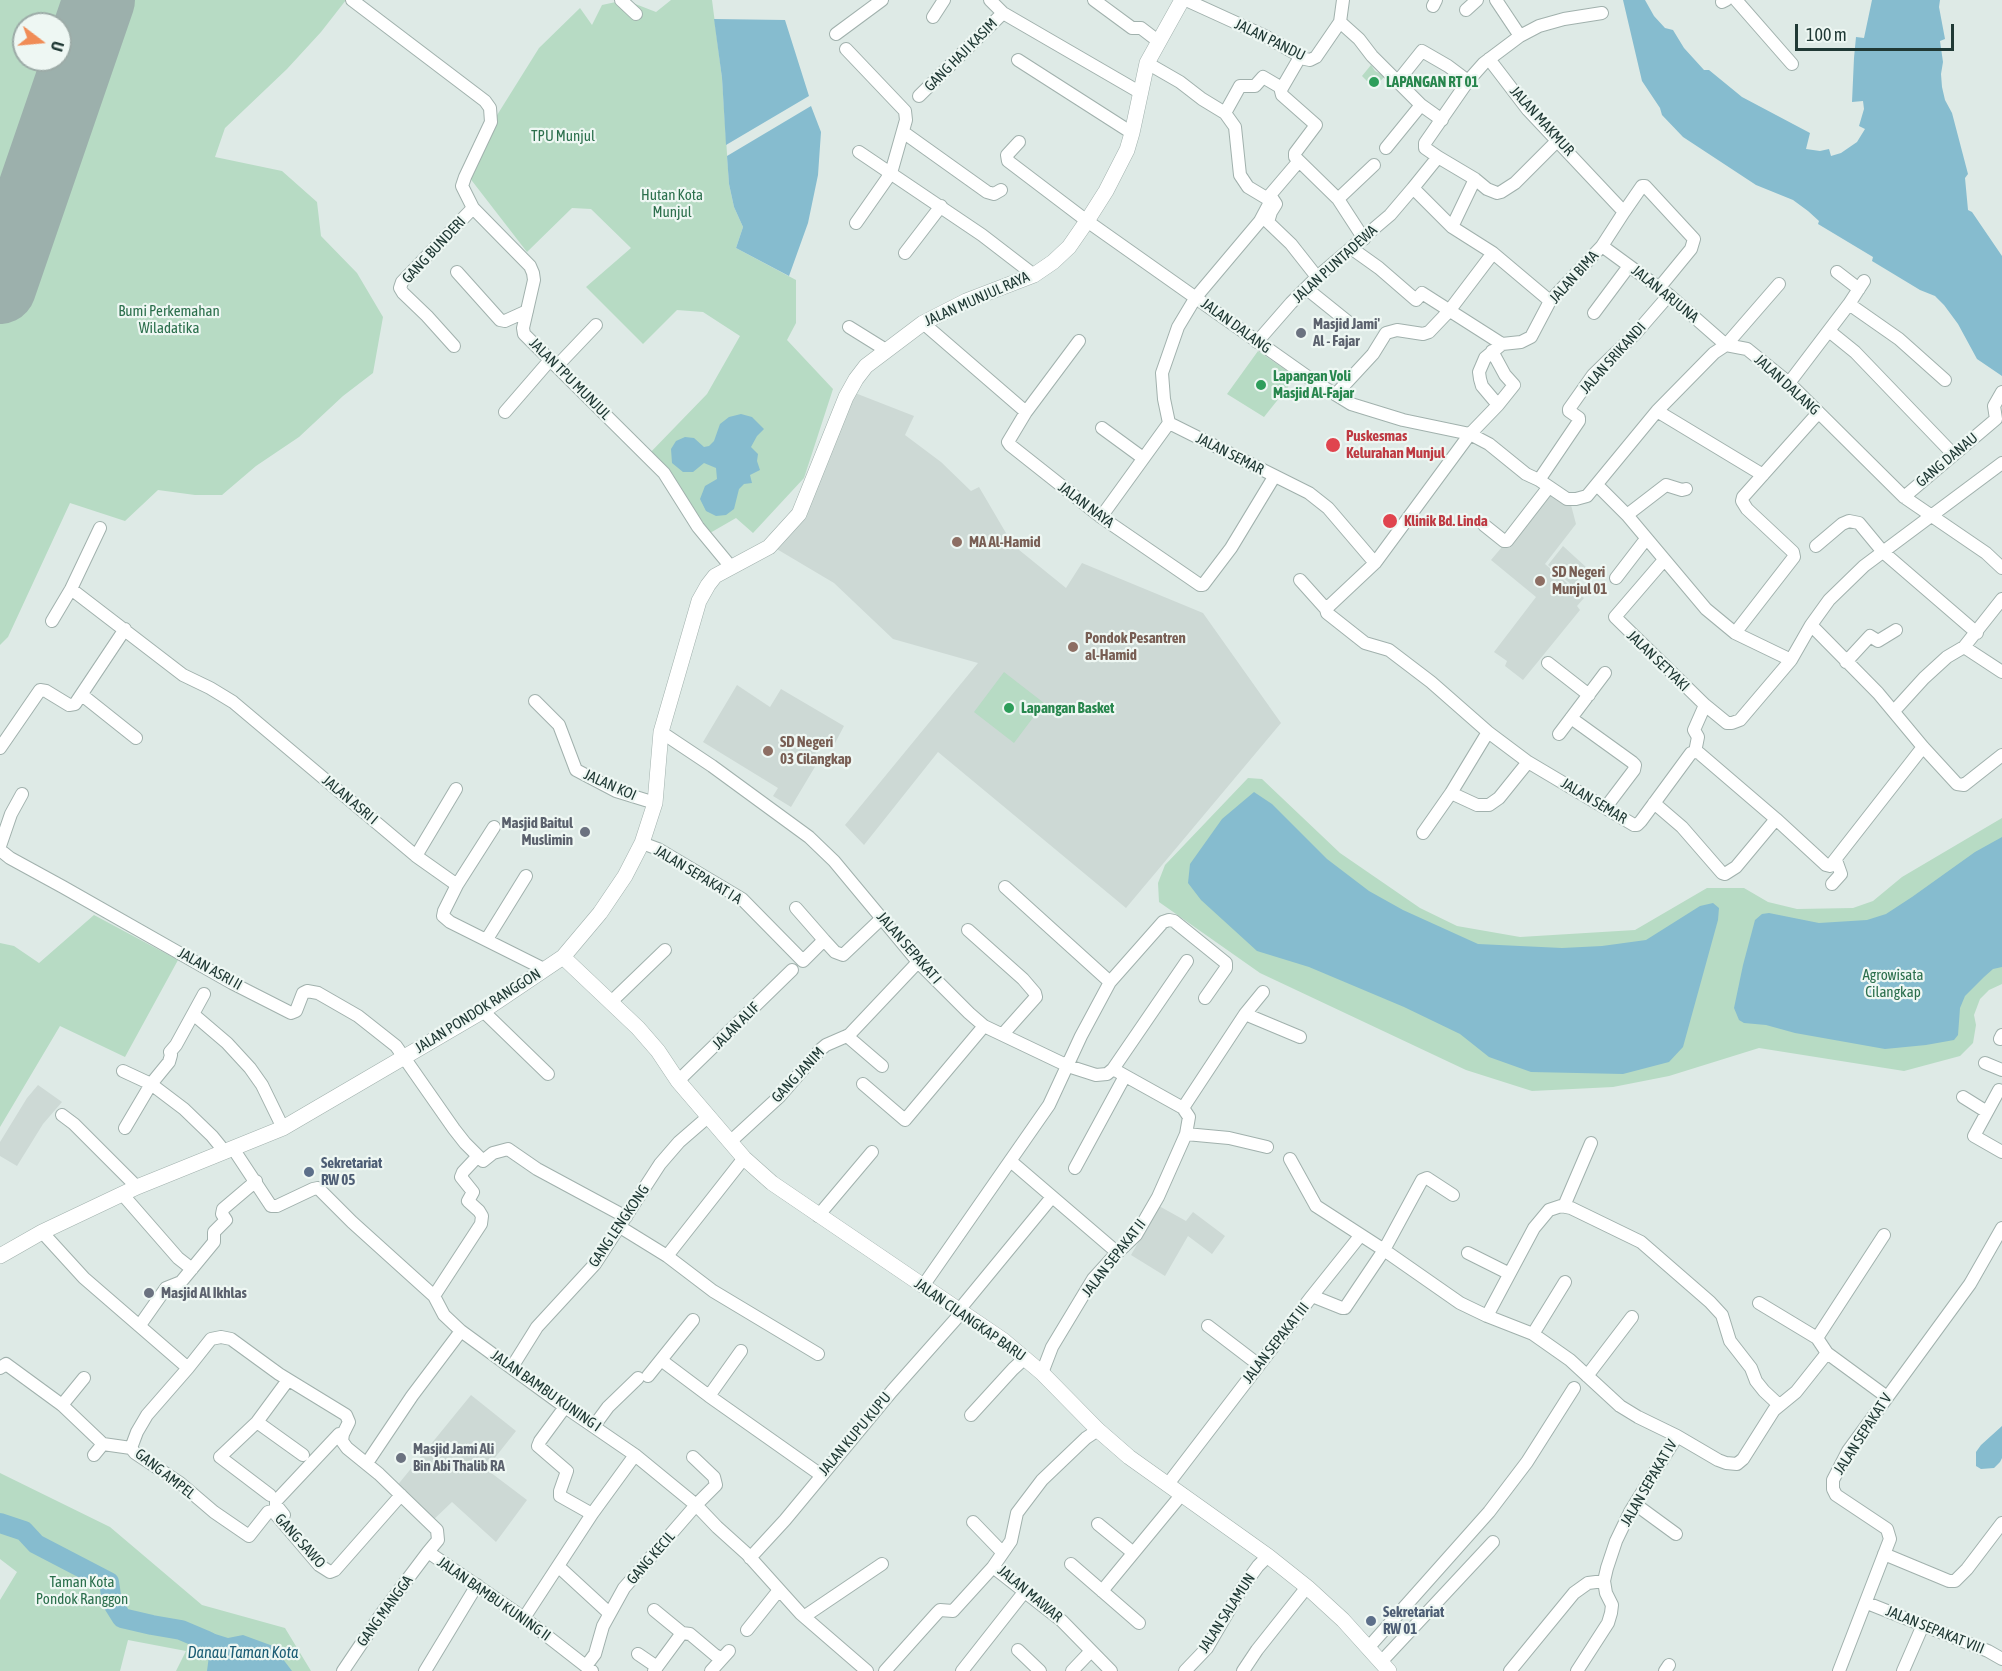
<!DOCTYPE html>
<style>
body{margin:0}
#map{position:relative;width:2002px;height:1671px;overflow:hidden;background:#deeae6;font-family:"Asap Condensed",sans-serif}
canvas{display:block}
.north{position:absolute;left:12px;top:12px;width:60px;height:60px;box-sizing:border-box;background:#eef7f3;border:2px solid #9caba7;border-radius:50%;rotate:106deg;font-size:16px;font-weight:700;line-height:24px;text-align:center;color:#203935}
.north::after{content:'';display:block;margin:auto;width:21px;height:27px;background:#f08c56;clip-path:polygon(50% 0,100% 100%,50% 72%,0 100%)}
.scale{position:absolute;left:1795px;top:24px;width:159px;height:27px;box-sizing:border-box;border:3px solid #203935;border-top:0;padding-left:8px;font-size:18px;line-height:21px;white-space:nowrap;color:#203935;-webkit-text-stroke:4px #eef7f3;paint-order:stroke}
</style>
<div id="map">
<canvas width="2002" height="1671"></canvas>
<div class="north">U</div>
<div class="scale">100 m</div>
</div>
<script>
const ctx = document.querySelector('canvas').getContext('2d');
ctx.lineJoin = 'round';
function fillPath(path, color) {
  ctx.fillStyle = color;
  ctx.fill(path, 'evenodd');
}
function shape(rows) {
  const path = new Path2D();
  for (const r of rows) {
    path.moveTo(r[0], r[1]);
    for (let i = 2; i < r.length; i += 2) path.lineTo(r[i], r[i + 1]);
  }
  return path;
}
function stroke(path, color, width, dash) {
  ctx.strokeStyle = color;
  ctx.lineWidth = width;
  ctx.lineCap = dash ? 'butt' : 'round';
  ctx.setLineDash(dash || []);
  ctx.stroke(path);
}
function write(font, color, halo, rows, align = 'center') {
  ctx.font = font + ' "Asap Condensed",sans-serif';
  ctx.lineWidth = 4.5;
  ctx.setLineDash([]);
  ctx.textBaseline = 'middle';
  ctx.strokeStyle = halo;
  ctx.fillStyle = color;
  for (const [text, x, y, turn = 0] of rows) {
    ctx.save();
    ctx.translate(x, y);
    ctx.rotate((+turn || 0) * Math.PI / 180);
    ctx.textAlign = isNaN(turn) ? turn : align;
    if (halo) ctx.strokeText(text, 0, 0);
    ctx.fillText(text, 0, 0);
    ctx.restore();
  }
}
const built = shape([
 [850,391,914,416,905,435,941,462,971,491,979,487,1013,545,1066,588,1082,563,1203,613,1281,723,1126,908,938,752,864,845,845,825,978,663,893,639,834,583,770,545,793,524],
 [1549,491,1571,505,1576,524,1545,564,1584,598,1577,606,1580,610,1523,680,1505,666,1507,661,1494,652,1536,597,1491,560],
 [1563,546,1587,568,1573,586,1548,565],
 [737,685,770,707,781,689,844,726,834,745,824,739,814,756,819,760,791,807,773,796,778,788,703,742],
 [38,1085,62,1102,43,1124,17,1166,0,1156,0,1142,27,1098],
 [1159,1206,1186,1221,1193,1212,1225,1236,1212,1254,1188,1236,1165,1276,1131,1255],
 [471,1395,516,1431,486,1469,527,1500,496,1542,452,1502,430,1523,396,1487]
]);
const green = shape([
 [0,0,346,0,321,32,287,69,225,128,215,157,282,171,317,202,321,236,357,273,383,317,373,373,343,396,299,437,256,466,222,495,195,495,158,490,125,521,70,503,8,637,0,645],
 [24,24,60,24,60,60,24,60],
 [625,0,656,12,671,0,712,0,722,78,729,184,734,207,743,227,736,248,796,280,796,323,787,340,833,389,804,478,753,533,736,518,710,533,670,472,646,457,707,394,740,336,703,312,677,310,643,344,586,287,631,248,591,209,572,208,527,252,469,177,494,120,539,48,580,8,592,25,602,5],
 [1371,65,1375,71,1385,76,1374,88,1362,76],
 [1258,351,1296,377,1264,417,1227,394],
 [1004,672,1044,703,1014,743,974,712],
 [1248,778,1262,779,1340,853,1420,908,1457,926,1520,937,1635,930,1707,888,1744,888,1768,902,1797,909,1853,908,1873,901,1902,877,2002,818,2002,984,1989,990,1980,999,1974,1015,1976,1025,1973,1043,1960,1056,1904,1071,1759,1048,1669,1076,1613,1087,1532,1091,1466,1070,1260,973,1159,902,1158,883,1165,865],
 [94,915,178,960,125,1057,60,1026,0,1127,0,943,14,946,39,963],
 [0,1473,110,1527,202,1605,285,1628,311,1671,176,1671,186,1651,128,1640,120,1671,0,1671,0,1600,17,1572,0,1559]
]);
const water = shape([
 [1623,0,1645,0,1654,16,1665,28,1673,30,1684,48,1704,70,1709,70,1742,97,1810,133,1806,149,1820,151,1829,149,1831,156,1841,153,1857,142,1865,129,1859,126,1864,109,1863,101,1852,102,1854,58,1856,37,1864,38,1872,0,1940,0,1939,7,1945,39,1940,41,1943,62,1941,74,1942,87,1945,100,1952,113,1968,174,1965,178,1968,210,1972,212,2002,256,2002,376,1977,359,1958,324,1944,305,1935,296,1920,290,1872,261,1873,257,1818,224,1819,221,1808,211,1793,200,1756,185,1683,137,1662,115,1660,108,1642,81],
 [714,19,785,20,809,96,726,145,722,78],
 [811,106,821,132,818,175,808,223,789,276,736,248,743,227,734,207,729,184,727,156],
 [741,414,752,417,764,429,757,436,751,447,758,454,757,461,760,470,750,475,752,483,744,484,739,489,734,509,726,515,716,516,706,511,700,499,705,486,717,479,716,468,704,463,693,472,683,472,672,463,671,449,676,441,685,437,694,438,704,447,709,446,714,441,720,424,729,417],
 [1254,792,1272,804,1327,859,1369,891,1403,910,1478,944,1562,948,1602,946,1646,940,1700,906,1713,903,1719,908,1718,920,1683,1047,1669,1062,1623,1074,1531,1072,1489,1057,1460,1034,1404,1007,1309,967,1257,951,1201,900,1188,883,1190,864,1222,819],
 [2002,837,2002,967,1993,969,1984,977,1965,996,1960,1008,1958,1035,1954,1040,1926,1045,1885,1049,1795,1033,1766,1025,1744,1023,1739,1020,1734,1008,1743,965,1755,920,1762,914,1769,913,1819,923,1867,920,1886,914,1912,897,1975,852],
 [2002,1426,2002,1458,2000,1462,1994,1468,1981,1469,1976,1466,1976,1452,1981,1445],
 [212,1633,228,1638,243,1635,273,1646,292,1671,207,1671]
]);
const river = shape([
 [0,1523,24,1531,36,1544,109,1582,112,1602,122,1618,152,1625,181,1630,207,1641,253,1671]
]);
const runway = shape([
 [0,288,99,0]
]);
const minor = shape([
 [352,0,485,101,490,108,491,122,465,177,462,186,473,208,530,266,533,273,534,280,523,328,524,334,664,473,698,527,731,567],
 [621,0,636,14],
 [990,0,1003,13,1141,93],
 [1094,0,1132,28,1141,28,1158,41],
 [1186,0,1265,36,1305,59,1310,60,1316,57,1340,22],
 [1496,0,1520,36],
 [1736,0,1792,64],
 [1722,2,1726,0],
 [1433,6,1436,0],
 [1466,10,1477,0],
 [933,17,944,0],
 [1340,22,1359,39,1372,56,1421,105,1442,120],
 [1340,22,1343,0],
 [836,34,882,0],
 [846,49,905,111,906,120,891,173,856,223],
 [1489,59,1528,110,1624,212,1602,246,1550,301,1531,337,1521,342,1502,344,1485,358,1479,372,1480,379,1482,386,1498,405,1470,434,1375,563,1326,609,1327,613,1365,643,1389,650,1431,682,1488,732,1528,762,1634,825,1637,825,1641,821,1691,753,1695,752,1699,753,1776,819,1826,865,1830,866,1923,747],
 [1018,60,1132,133],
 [1147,63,1180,82,1202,99,1225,113,1235,127,1240,175,1248,187,1268,199,1269,204,1260,221,1196,297,1178,327,1162,373,1164,399,1169,423],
 [1398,81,1422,51,1448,66,1468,81],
 [1282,88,1300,57],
 [919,96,1003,13],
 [1225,113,1240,86,1255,86,1263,77,1280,87,1282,95,1316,125,1295,153,1295,157,1338,199,1364,239],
 [903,132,987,192,994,194,1001,190],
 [1019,142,1007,155,1008,161,1087,221,1312,380,1351,404,1403,420,1470,434,1489,444,1526,474,1539,480,1567,499,1576,499,1587,496,1657,411,1714,353,1726,345,1747,349,1789,383,1904,497,1986,553,2002,568],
 [1386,148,1421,105],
 [859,152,982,235,1034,275],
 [1438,157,1425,148,1425,143,1468,81,1484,63,1520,36,1539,26,1564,19,1602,13],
 [1299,161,1270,195,1276,204,1271,212,1268,222,1291,244,1317,277],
 [1413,188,1438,157,1475,179,1487,189,1497,193,1501,192,1515,183,1557,141],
 [1338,199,1374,165],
 [1624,212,1642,186,1645,186,1694,239,1691,249,1659,288],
 [1452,227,1475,179],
 [1602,246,1669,295,1726,345,1779,284],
 [1351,248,1379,268,1416,300,1422,293,1502,344],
 [905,253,941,206],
 [457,272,500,320,505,321,527,311],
 [1837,272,1859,289],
 [1307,289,1348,322],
 [1849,304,1864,281],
 [1594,313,1629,266],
 [923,323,1026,412],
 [849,327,886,350],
 [1829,331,1855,352,1953,454],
 [1079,341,1026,412,1008,442,1010,445,1101,517,1168,563,1200,585,1203,585,1231,548,1274,477],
 [1257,342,1291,303,1317,277,1390,215,1413,188,1452,227,1493,253,1550,301],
 [454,346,427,316,403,293,400,288,402,282,473,208],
 [1492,351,1505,375,1514,385,1498,405],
 [557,366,596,325],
 [1789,383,1849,304,1899,339,1945,380],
 [1336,394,1373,354,1386,333,1397,330,1423,334,1429,332,1449,311,1493,253],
 [1657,411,1763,475],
 [505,412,550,360],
 [1169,423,1309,493,1328,508,1375,563],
 [1102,428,1143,458],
 [1539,480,1579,421,1579,418,1569,411,1569,409,1593,375,1636,333,1669,295],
 [1597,485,1627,515,1706,609,1735,633,1791,660,1811,625,1878,693,1923,747,1957,784,1964,785,2002,755],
 [1904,497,1996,419,1994,406,2002,392],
 [1627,515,1666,485,1682,490,1686,489],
 [1101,517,1169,423],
 [1484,525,1504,541,1507,541,1548,488],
 [1816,546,1842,524,1849,521,1859,523,1883,552,1977,633],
 [1664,560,1615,617,1705,705],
 [1616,578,1646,539],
 [1300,580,1326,609],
 [71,589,183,675,210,688,233,702,416,856,457,885,444,911,443,916,450,922,544,969],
 [52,621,71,589,100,528],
 [1811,625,1829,600,1864,566,2002,463],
 [1735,633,1794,557,1793,552,1747,509,1742,501,1743,497,1818,413],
 [1964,647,2002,672],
 [1846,662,1870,636,1878,641,1896,630],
 [1548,663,1589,695],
 [82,695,136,738],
 [535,701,559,725,576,770,616,791,655,803],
 [1894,711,1924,678,1947,657,1964,647,2002,599],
 [1571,718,1632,762,1635,765,1634,770,1606,807],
 [661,732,712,766,809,837,834,861,918,962,969,1013,984,1026,1068,1066,1096,1075,1107,1074,1113,1069,1183,1108,1189,1117,1186,1134,1158,1197,1136,1235,1113,1257,1093,1279,1052,1347,1042,1373],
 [1559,734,1605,673],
 [0,748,40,690,46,691,69,705,75,704,125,629],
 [1695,752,1698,737,1694,730,1705,705,1727,723,1732,723,1740,720,1791,660],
 [1451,793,1477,805,1489,805,1499,798,1528,762],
 [1654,803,1682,827,1722,873,1725,874,1736,867,1776,819],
 [1423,833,1451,793,1488,732],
 [642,843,658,849,742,899,803,961,824,940,835,952,843,955,882,918],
 [0,846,11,814,22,794],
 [0,850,10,858,63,887,232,983,291,1013,296,1011,303,993,307,991,318,993,358,1016,396,1046,454,1129,465,1143,483,1161,493,1153,508,1149,537,1169,626,1217],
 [416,856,456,789],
 [1832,884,1841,874,1836,860],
 [457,885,494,827],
 [796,908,824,940],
 [968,930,1023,979,1035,993,1036,997,1003,1034],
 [487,939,526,876],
 [1110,982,1163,922,1169,920,1174,921,1226,963,1226,968,1205,998],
 [1263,992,1245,1014,1300,1037],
 [611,1002,665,950],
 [483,1011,548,1074],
 [193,1014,227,1043,250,1068,262,1085,283,1128],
 [847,1036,882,1066],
 [2000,1039,2002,1035],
 [1985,1063,2002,1070],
 [1113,1069,1187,961],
 [123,1071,151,1084,184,1109,212,1136,225,1152],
 [678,1081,792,970],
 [863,1084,905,1120,984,1026],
 [1999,1090,1974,1136,2002,1152],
 [1963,1097,1987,1112],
 [1183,1108,1245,1014],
 [62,1115,74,1124,137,1187],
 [125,1128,151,1084,169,1062,171,1055,170,1052,176,1045,204,994],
 [1186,1134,1229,1138,1267,1147],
 [731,1141,780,1096,820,1050,826,1045,849,1035,918,962],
 [236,1148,236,1153,271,1206,277,1206,313,1189,318,1188,352,1222,434,1296,444,1315,461,1331,565,1407,635,1455,696,1505,717,1527,747,1554,801,1614,867,1671],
 [1290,1159,1316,1206,1384,1250,1422,1180,1427,1178,1453,1195],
 [1014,1164,1112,1248],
 [1075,1168,1125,1076],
 [123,1195,178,1258,192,1269],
 [1564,1206,1591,1143],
 [818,1216,872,1152],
 [620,1227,667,1256,713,1291,818,1354],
 [42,1232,84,1278,188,1368,211,1339,221,1337,231,1339,279,1374,346,1415,349,1422,343,1434,342,1441,347,1448,379,1474,437,1530,438,1540,428,1552,524,1618,592,1671],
 [1468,1253,1508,1273],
 [667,1256,744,1158],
 [923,1286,1049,1105,1081,1036,1110,982,1005,887],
 [434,1296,481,1224,482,1216,479,1211,468,1201,473,1192,461,1177,463,1172,478,1156],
 [1312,1296,1360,1236],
 [1759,1303,1817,1338,1827,1353,1887,1397],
 [959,1310,1052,1197],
 [1487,1316,1534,1228,1549,1210,1561,1206,1571,1208,1641,1242,1710,1302,1722,1315,1730,1341,1751,1368,1756,1381,1764,1391,1779,1405],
 [140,1325,166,1288,181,1282,214,1242,214,1232,226,1220,222,1214,223,1209,256,1181],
 [1208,1326,1259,1365],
 [1533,1334,1565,1282],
 [1817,1338,1884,1235],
 [661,1360,709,1396,821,1475],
 [512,1367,537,1327,595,1264,660,1164,679,1142,709,1116],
 [0,1368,6,1364,62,1405,103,1444,131,1448],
 [188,1368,147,1415,137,1432,131,1448,135,1453,180,1483,214,1512,249,1536,268,1512,273,1511,319,1565,330,1572,335,1570,401,1495],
 [648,1376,693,1320],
 [1587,1376,1632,1317],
 [709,1396,741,1351],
 [62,1405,84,1378],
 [565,1407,540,1441,538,1446,567,1471,560,1491,560,1496,592,1514],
 [971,1415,1013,1369,1025,1358],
 [257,1422,303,1455],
 [594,1426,608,1407,638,1378],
 [1098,1430,1086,1438,1042,1480,1017,1513,1011,1541,993,1567,1062,1621,1111,1671],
 [1677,1436,1718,1460,1726,1463,1737,1464,1743,1459,1774,1410,1796,1392,1827,1353],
 [94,1455,103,1444],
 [367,1463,412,1396,461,1331],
 [1168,1484,1312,1296,1342,1308,1345,1308,1384,1250,1460,1303,1487,1316,1533,1334,1570,1360,1620,1406,1638,1417,1677,1436,1630,1512,1616,1541,1607,1568,1604,1581,1606,1593,1612,1605,1611,1613,1608,1623,1577,1671],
 [270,1495,220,1457,257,1422,288,1380],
 [1635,1504,1676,1534],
 [284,1515,276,1505,276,1501,339,1434,343,1434],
 [973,1522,1002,1552],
 [1098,1524,1131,1551],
 [1884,1554,1949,1581,1955,1581,1967,1569,2002,1523],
 [750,1558,785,1520,892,1391,962,1312],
 [1071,1564,1139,1623],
 [559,1567,609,1613],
 [1102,1591,1182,1494],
 [1867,1603,1988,1651,2002,1659],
 [654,1610,682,1633],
 [805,1616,882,1564],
 [524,1618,592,1514,635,1455],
 [747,1630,779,1590],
 [1368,1648,1489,1512,1527,1462,1574,1388],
 [1018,1650,1040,1671],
 [638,1654,657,1667],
 [1381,1662,1493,1542],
 [586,1666,595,1654,603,1626,624,1588,696,1505,716,1485,714,1477,693,1457],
 [343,1671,382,1613,428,1552],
 [425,1671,477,1585],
 [654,1671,682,1633,690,1634,715,1655,721,1658],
 [711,1671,729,1651],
 [885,1671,937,1613,940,1610,953,1611,993,1567],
 [962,1671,1025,1591],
 [1072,1671,1091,1651],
 [1185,1671,1207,1648,1242,1588,1258,1566,1268,1556],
 [1243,1671,1257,1650,1307,1587],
 [1510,1671,1574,1593,1588,1583,1604,1581],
 [1665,1671,1669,1665],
 [1839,1671,1890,1539,1887,1529,1836,1495,1833,1489,1833,1480,1848,1451,1970,1284,2002,1228],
 [1903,1671,1923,1625]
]);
const tertiary = shape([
 [563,957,638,1028,658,1051,678,1081,744,1158,772,1183,1003,1340,1042,1373,1098,1430,1129,1457,1268,1556,1307,1587,1343,1620,1389,1671],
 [0,1256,42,1232,137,1187,283,1128,483,1011,563,957,600,913,625,876,642,843,655,803,661,732,699,601,708,585,715,576,769,547,799,514,846,397,856,379,866,366,923,323,966,301,1034,275,1053,262,1069,247,1087,221,1106,191,1127,150,1132,133,1147,63,1182,0]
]);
const markers = [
 [1374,82,6,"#2e9e5b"],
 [1301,333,6,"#6b7280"],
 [1261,385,6,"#2e9e5b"],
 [1333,445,8,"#e0444e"],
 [1390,521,8,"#e0444e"],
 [957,542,6,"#8d6e63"],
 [1540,581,6,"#8d6e63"],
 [1073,647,6,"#8d6e63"],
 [1009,708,6,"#2e9e5b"],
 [768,751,6,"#8d6e63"],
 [585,832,6,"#6b7280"],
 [309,1172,6,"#5c6f8a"],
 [149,1293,6,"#6b7280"],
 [401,1458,6,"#6b7280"],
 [1371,1621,6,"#5c6f8a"]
];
const streetNames = [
 ["JALAN PANDU",1270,40,26],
 ["GANG HAJI KASIM",961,55,-45],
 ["JALAN MAKMUR",1542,121,48],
 ["GANG BUNDERI",434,250,-47],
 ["JALAN PUNTADEWA",1335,264,-42],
 ["JALAN BIMA",1574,277,-48],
 ["JALAN ARJUNA",1665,294,39],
 ["JALAN MUNJUL RAYA",977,299,-24],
 ["JALAN DALANG",1236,326,36],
 ["JALAN SRIKANDI",1613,358,-48],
 ["JALAN TPU MUNJUL",570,379,45],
 ["JALAN DALANG",1787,385,42],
 ["JALAN SEMAR",1230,454,27],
 ["GANG DANAU",1947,460,-40],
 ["JALAN NAYA",1086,505,37],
 ["JALAN SETYAKI",1658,661,44],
 ["JALAN KOI",610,785,24],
 ["JALAN ASRI I",350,800,40],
 ["JALAN SEMAR",1594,801,31],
 ["JALAN SEPAKAT I A",698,875,31],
 ["JALAN SEPAKAT I",909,948,49],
 ["JALAN ASRI II",210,969,29],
 ["JALAN PONDOK RANGGON",478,1011,-32],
 ["JALAN ALIF",736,1026,-45],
 ["GANG JANIM",798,1075,-47],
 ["GANG LENGKONG",619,1226,-56],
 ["JALAN SEPAKAT II",1114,1258,-52],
 ["JALAN CILANGKAP BARU",970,1320,35],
 ["JALAN SEPAKAT III",1276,1343,-52],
 ["JALAN BAMBU KUNING I",546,1391,35],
 ["JALAN KUPU KUPU",855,1434,-50],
 ["JALAN SEPAKAT V",1863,1434,-57],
 ["GANG AMPEL",165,1474,38],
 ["JALAN SEPAKAT IV",1649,1483,-60],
 ["GANG SAWO",300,1541,48],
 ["GANG KECIL",651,1558,-49],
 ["JALAN MAWAR",1030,1594,40],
 ["JALAN BAMBU KUNING II",494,1599,35],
 ["GANG MANGGA",385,1611,-54],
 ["JALAN SALAMUN",1227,1613,-57],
 ["JALAN SEPAKAT VIII",1935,1630,22]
];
const leisureNames = [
 ["LAPANGAN RT 01",1386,82],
 ["Lapangan Voli",1273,376],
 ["Masjid Al-Fajar",1273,393],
 ["Lapangan Basket",1021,708]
];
const parkNames = [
 ["TPU Munjul",563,136],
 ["Hutan Kota",672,195],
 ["Munjul",672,212],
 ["Bumi Perkemahan",169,311],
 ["Wiladatika",169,328],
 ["Agrowisata",1893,975],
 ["Cilangkap",1893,992],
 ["Taman Kota",82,1582],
 ["Pondok Ranggon",82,1599]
];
const worshipNames = [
 ["Masjid Jami'",1313,324],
 ["Al - Fajar",1313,341],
 ["Masjid Baitul",573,823,"right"],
 ["Muslimin",573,840,"right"],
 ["Masjid Al Ikhlas",161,1293],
 ["Masjid Jami Ali",413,1449],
 ["Bin Abi Thalib RA",413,1466]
];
const healthNames = [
 ["Puskesmas",1346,436],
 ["Kelurahan Munjul",1346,453],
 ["Klinik Bd. Linda",1404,521]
];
const educationNames = [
 ["MA Al-Hamid",969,542],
 ["SD Negeri",1552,572],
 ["Munjul 01",1552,589],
 ["Pondok Pesantren",1085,638],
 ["al-Hamid",1085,655],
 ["SD Negeri",780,742],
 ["03 Cilangkap",780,759]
];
const serviceNames = [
 ["Sekretariat",321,1163],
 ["RW 05",321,1180],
 ["Sekretariat",1383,1612],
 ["RW 01",1383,1629]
];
const waterNames = [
 ["Danau Taman Kota",243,1653]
];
fillPath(built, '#cdd9d5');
fillPath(green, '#b7dbc4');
fillPath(water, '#86bccf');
stroke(river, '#86bccf', 20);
stroke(runway, '#9cb0ac', 72);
stroke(minor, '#a1b1ad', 14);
stroke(tertiary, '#a1b1ad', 16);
stroke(minor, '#fff', 12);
stroke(tertiary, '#fff', 15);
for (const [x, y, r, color] of markers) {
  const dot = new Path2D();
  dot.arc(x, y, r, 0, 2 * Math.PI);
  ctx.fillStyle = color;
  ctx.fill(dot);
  stroke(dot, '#eef7f3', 2);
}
write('15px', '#203935', '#eef7f3', streetNames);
write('bold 15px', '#27864d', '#eef7f3', leisureNames, 'left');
write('15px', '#2b6f4c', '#eef7f3', parkNames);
write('bold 15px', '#5b616d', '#eef7f3', worshipNames, 'left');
write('bold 15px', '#be3a42', '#eef7f3', healthNames, 'left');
write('bold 15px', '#785e54', '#eef7f3', educationNames, 'left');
write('bold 15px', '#4e5e75', '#eef7f3', serviceNames, 'left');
write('italic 16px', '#1b5c74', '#eef7f3', waterNames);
</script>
